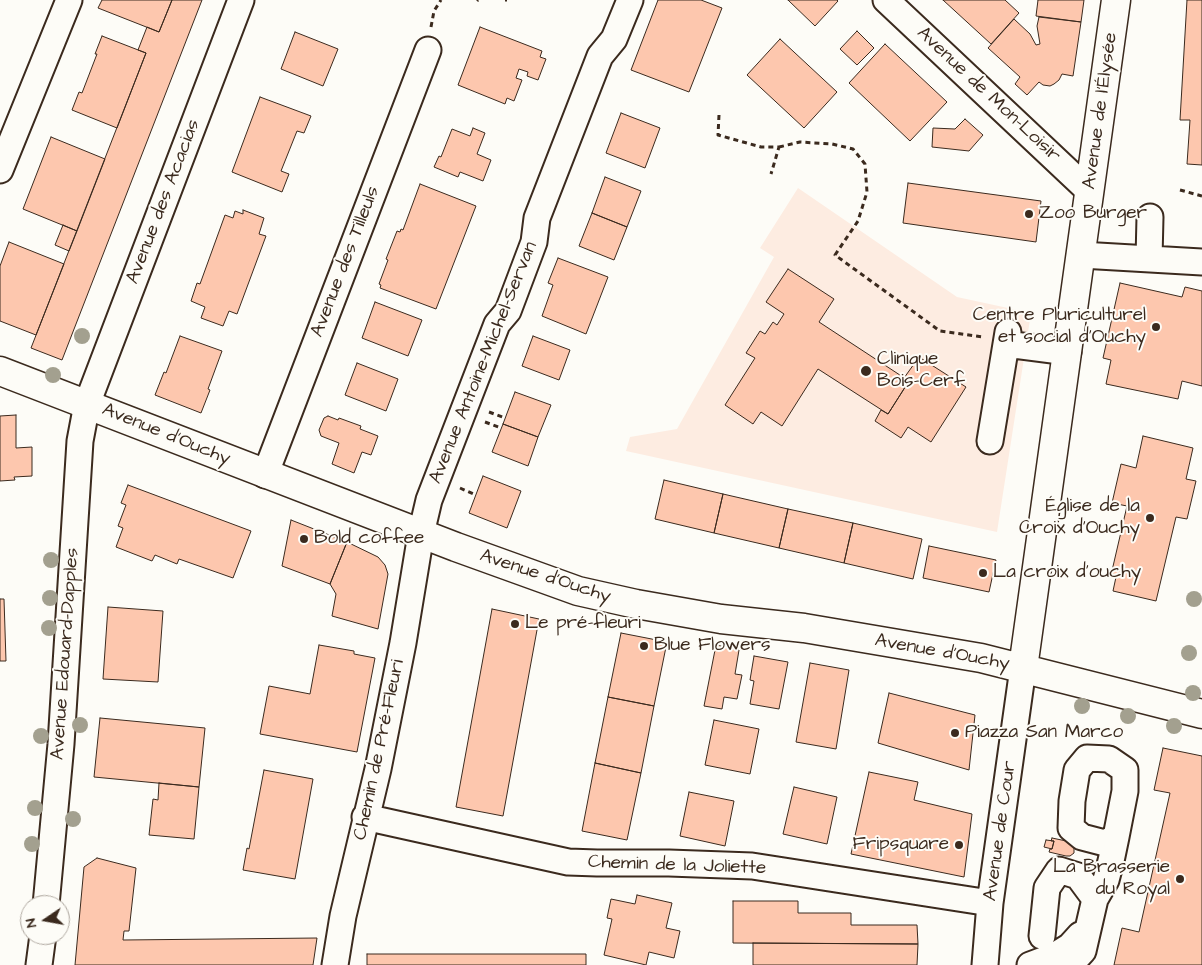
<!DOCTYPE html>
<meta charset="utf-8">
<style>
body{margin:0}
#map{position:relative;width:1202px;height:965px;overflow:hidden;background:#fdfcf7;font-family:"Architects Daughter",sans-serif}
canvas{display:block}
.north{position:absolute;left:20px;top:895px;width:50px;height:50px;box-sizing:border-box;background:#fdfcf7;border:1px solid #afa8a0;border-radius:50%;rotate:258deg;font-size:14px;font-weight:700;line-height:20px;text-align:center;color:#3b2a1e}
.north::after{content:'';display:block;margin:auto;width:18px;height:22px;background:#3b2a1e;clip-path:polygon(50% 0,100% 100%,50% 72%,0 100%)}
</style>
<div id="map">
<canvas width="1202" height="965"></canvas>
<div class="north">N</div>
</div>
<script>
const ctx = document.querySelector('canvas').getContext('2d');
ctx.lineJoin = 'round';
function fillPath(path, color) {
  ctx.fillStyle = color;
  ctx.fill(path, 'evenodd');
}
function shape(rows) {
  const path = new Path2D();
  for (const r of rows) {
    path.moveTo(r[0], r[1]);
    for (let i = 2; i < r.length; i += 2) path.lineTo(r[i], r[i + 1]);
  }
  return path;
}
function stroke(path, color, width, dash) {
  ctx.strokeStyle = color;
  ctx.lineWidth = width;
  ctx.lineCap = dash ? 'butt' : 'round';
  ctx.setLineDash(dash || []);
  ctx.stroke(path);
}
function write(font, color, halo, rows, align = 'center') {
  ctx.font = font + ' "Architects Daughter",sans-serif';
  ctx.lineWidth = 4;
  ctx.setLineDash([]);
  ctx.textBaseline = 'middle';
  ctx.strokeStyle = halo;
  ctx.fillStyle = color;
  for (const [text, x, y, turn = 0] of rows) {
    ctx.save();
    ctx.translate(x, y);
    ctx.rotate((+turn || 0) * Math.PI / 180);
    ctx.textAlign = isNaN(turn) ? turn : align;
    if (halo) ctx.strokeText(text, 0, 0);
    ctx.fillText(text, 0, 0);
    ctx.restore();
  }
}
const built = shape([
 [798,188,957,297,1031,313,997,532,626,451,630,437,677,429,774,257,760,248]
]);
const building = shape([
 [102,0,172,0,159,32,98,8,102,0],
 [172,0,202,0,62,360,31,348,146,53,138,50,147,27,159,32,172,0],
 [658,0,701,0,722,8,689,92,631,70,658,0],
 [788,0,837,0,838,1,815,26,788,0],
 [943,0,1005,0,1019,13,991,44,943,0],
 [1038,0,1084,0,1081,22,1036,16,1038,0],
 [1187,0,1202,0,1202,165,1187,164,1190,120,1180,120,1187,0],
 [1039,17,1081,22,1073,76,1062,74,1059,80,1054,84,1050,86,1043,85,1039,82,1027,95,1015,84,1020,77,988,48,1014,19,1030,34,1036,45,1040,44,1037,26,1039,17],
 [480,27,542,51,540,57,546,59,538,80,527,76,528,72,519,69,516,78,522,80,514,101,507,98,505,104,458,85,480,27],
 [857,31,874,48,857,65,840,49,857,31],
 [295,32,338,49,323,86,281,69,295,32],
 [102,36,146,53,117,128,72,110,79,92,82,93,97,54,95,54,102,36],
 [780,39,837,92,804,128,747,75,780,39],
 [885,44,947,102,910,141,849,83,885,44],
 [260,97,311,116,304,133,297,131,281,171,289,174,282,192,232,172,260,97],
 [621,113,660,128,645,168,606,153,621,113],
 [965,119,983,135,969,151,932,147,933,128,955,129,965,119],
 [473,128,485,133,477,154,491,160,483,181,460,172,458,177,434,167,439,156,441,157,452,129,470,136,473,128],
 [51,137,105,159,77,231,23,209,51,137],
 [605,177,641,191,627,227,592,213,605,177],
 [908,183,1041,201,1036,242,903,223,908,183],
 [420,184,476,206,436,309,380,288,381,285,379,284,388,260,386,259,397,231,400,232,401,229,403,230,420,184],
 [243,210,264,218,259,234,266,236,237,314,229,311,223,326,201,318,205,307,191,301,197,283,200,284,225,215,233,218,235,211,243,214,243,210],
 [592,213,627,227,614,260,579,246,592,213],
 [63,225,77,231,69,251,55,245,63,225],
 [9,242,64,264,36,335,0,321,0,266,9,242],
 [558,258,608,277,586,334,542,316,553,285,548,283,558,258],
 [788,269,834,299,819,322,909,381,888,414,818,369,782,426,761,412,753,424,725,405,755,358,746,353,760,331,765,334,773,322,777,325,784,314,766,302,788,269],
 [1120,283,1182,297,1185,287,1202,291,1202,386,1182,381,1178,399,1106,384,1111,360,1103,358,1120,283],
 [375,302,422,320,408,356,362,338,375,302],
 [180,336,222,351,208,389,210,390,201,413,155,395,164,372,166,373,180,336],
 [533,336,570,350,559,380,522,366,533,336],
 [919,357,966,387,931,442,908,427,901,438,875,421,881,410,888,414,909,381,904,378,919,357],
 [357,363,398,379,386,411,345,395,357,363],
 [515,392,551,405,538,437,503,424,515,392],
 [16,415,16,448,32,447,32,476,14,477,15,480,0,481,0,416,16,415],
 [328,416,338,420,339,418,361,426,360,429,378,436,371,455,362,452,354,473,332,464,339,443,321,436,319,430,324,418,328,416],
 [503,424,538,437,528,466,492,452,503,424],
 [1143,436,1193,448,1186,479,1196,481,1187,519,1176,517,1156,601,1113,591,1116,577,1111,575,1127,506,1112,503,1121,464,1136,468,1143,436],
 [483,476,521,491,507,528,469,513,483,476],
 [664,480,723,494,714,533,655,519,664,480],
 [128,485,251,531,233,578,179,559,177,564,155,555,152,561,116,547,123,528,118,526,126,505,121,503,128,485],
 [723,494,788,509,779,548,714,533,723,494],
 [788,509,853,523,844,563,779,548,788,509],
 [291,520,347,542,330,584,282,566,291,520],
 [853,523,922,539,913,579,844,563,853,523],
 [347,542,378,557,385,565,388,574,378,629,332,616,336,594,330,584,347,542],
 [929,546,996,560,989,592,923,578,929,546],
 [0,599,4,599,6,661,0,661,0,599],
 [108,607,163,611,158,682,103,679,108,607],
 [492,609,539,619,503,816,456,807,492,609],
 [621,633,667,642,654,706,608,697,621,633],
 [319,645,354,651,354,654,375,658,357,752,260,734,269,686,310,694,319,645],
 [716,645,739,650,735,674,742,675,737,699,724,697,722,709,704,706,716,645],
 [754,656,788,662,779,709,750,704,754,681,750,680,754,656],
 [810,663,849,670,836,749,796,742,810,663],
 [889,693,975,715,969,770,878,743,889,693],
 [608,697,654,706,641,773,595,763,608,697],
 [100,718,205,728,199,787,94,777,100,718],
 [714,720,759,729,750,774,705,765,714,720],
 [1163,748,1202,756,1202,965,1114,965,1122,928,1139,932,1170,793,1154,790,1163,748],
 [595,763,641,773,627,840,582,831,595,763],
 [264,770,313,779,295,879,243,870,247,848,249,849,264,770],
 [869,772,918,782,914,800,972,814,964,877,851,854,869,772],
 [159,783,199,787,194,839,149,835,153,799,158,800,159,783],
 [794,787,837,797,827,844,783,834,794,787],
 [689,792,734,801,725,846,680,836,689,792],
 [1052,838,1071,842,1074,845,1074,853,1070,856,1066,856,1049,852,1050,849,1052,849,1054,841,1051,841,1052,838],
 [1046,840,1054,841,1052,849,1044,847,1046,840],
 [97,858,136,868,129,931,124,931,123,940,317,938,313,965,75,965,84,867,97,858],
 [637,895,672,903,666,928,680,931,674,958,649,952,646,965,604,955,612,919,607,918,611,899,635,904,637,895],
 [733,901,798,901,798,913,851,913,851,925,917,925,918,944,733,943,733,901],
 [753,943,918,944,917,965,753,965,753,943],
 [367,954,586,954,586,965,367,965,367,954]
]);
const path = shape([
 [505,0,507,0],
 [477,1,478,0],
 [431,27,434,11,441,0],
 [719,115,718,135,761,147,779,147,771,174],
 [779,147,800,142,832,144,853,149,865,164,867,192,858,221,835,255,940,331,983,337],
 [1180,190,1202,196],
 [489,412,505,418],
 [485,422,501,428],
 [460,488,476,495]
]);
const minor = shape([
 [886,0,1089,191],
 [0,170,69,0],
 [1081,255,1202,262],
 [1149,259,1150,217],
 [1006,344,1068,352],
 [990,441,1008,332],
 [265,475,428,50],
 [365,817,568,862,597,863,669,863,752,866,990,903],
 [1095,899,1106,880,1111,861,1116,837,1125,791,1125,770,1109,759,1087,758,1077,770,1072,801,1071,828,1082,837,1105,843,1116,837],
 [46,905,61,744,80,441,87,404,241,0],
 [1042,936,1047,888,1059,870,1078,876,1095,899,1083,951,1070,965],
 [39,965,43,935],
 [335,965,343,916,378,769,403,643,421,534,429,500,497,324,508,311,534,242,537,218,600,56,614,39,630,0],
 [985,965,990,903,1023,668],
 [1030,965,1054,956,1070,946,1080,935]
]);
const major = shape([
 [0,371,456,547,578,591,636,604,721,619,804,628,981,658,1202,714],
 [1023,668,1116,0]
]);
const trees = [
 [82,336],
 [53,375],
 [51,560],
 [50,598],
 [1194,599],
 [49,628],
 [1189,653],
 [1193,693],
 [1082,706],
 [1128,716],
 [80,725],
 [1174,726],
 [41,736],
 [35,808],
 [73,819],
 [32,844]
];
const markers = [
 [1029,214,5,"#3b2a1e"],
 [1156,327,5,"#3b2a1e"],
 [866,371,6,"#3b2a1e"],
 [1150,518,5,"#3b2a1e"],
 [304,539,5,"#3b2a1e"],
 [983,573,5,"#3b2a1e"],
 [515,624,5,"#3b2a1e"],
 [644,646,5,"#3b2a1e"],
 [955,733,5,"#3b2a1e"],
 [959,845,5,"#3b2a1e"],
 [1180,879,5,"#3b2a1e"]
];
const streetNames = [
 ["Avenue de Mon-Loisir",988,95,43],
 ["Avenue de l'Élysée",1101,111,-82],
 ["Avenue des Acacias",164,202,-69],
 ["Avenue des Tilleuls",346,262,-69],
 ["Avenue Antoine-Michel-Servan",484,363,-68],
 ["Avenue d'Ouchy",166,435,22],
 ["Avenue d'Ouchy",545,577,18],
 ["Avenue d'Ouchy",942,653,10],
 ["Avenue Edouard-Dapples",66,654,-86],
 ["Chemin de Pré-Fleuri",380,750,-78],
 ["Avenue de Cour",1001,831,-82],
 ["Chemin de la Joliette",677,866,2]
];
const poiNames = [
 ["Zoo Burger",1039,214],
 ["Centre Pluriculturel",1146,316,"right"],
 ["et social d'Ouchy",1146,338,"right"],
 ["Clinique",877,360],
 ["Bois-Cerf",877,382],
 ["Église de la",1140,507,"right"],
 ["Croix d’Ouchy",1140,529,"right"],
 ["Bold coffee",314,539],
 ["La croix d'ouchy",993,573],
 ["Le pré-fleuri",525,624],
 ["Blue Flowers",654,646],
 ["Piazza San Marco",965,733],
 ["Fripsquare",949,845,"right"],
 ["La Brasserie",1170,868,"right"],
 ["du Royal",1170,890,"right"]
];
fillPath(built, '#fdece1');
fillPath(building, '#fdc7ae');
stroke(building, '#3b2a1e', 1);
stroke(minor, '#3b2a1e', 29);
stroke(major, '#3b2a1e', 31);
stroke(path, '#3b2a1e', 3, [5, 4]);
stroke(minor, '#fdfcf7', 25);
stroke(major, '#fdfcf7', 28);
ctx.fillStyle = '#a3a08f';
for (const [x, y] of trees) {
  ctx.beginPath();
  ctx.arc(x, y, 8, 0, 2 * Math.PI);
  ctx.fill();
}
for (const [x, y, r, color] of markers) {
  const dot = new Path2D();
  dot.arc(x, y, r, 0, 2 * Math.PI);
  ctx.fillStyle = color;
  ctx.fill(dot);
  stroke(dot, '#fdfcf7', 2);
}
write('19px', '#3b2a1e', '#fdfcf7', streetNames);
write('19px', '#3b2a1e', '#fdfcf7', poiNames, 'left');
</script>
